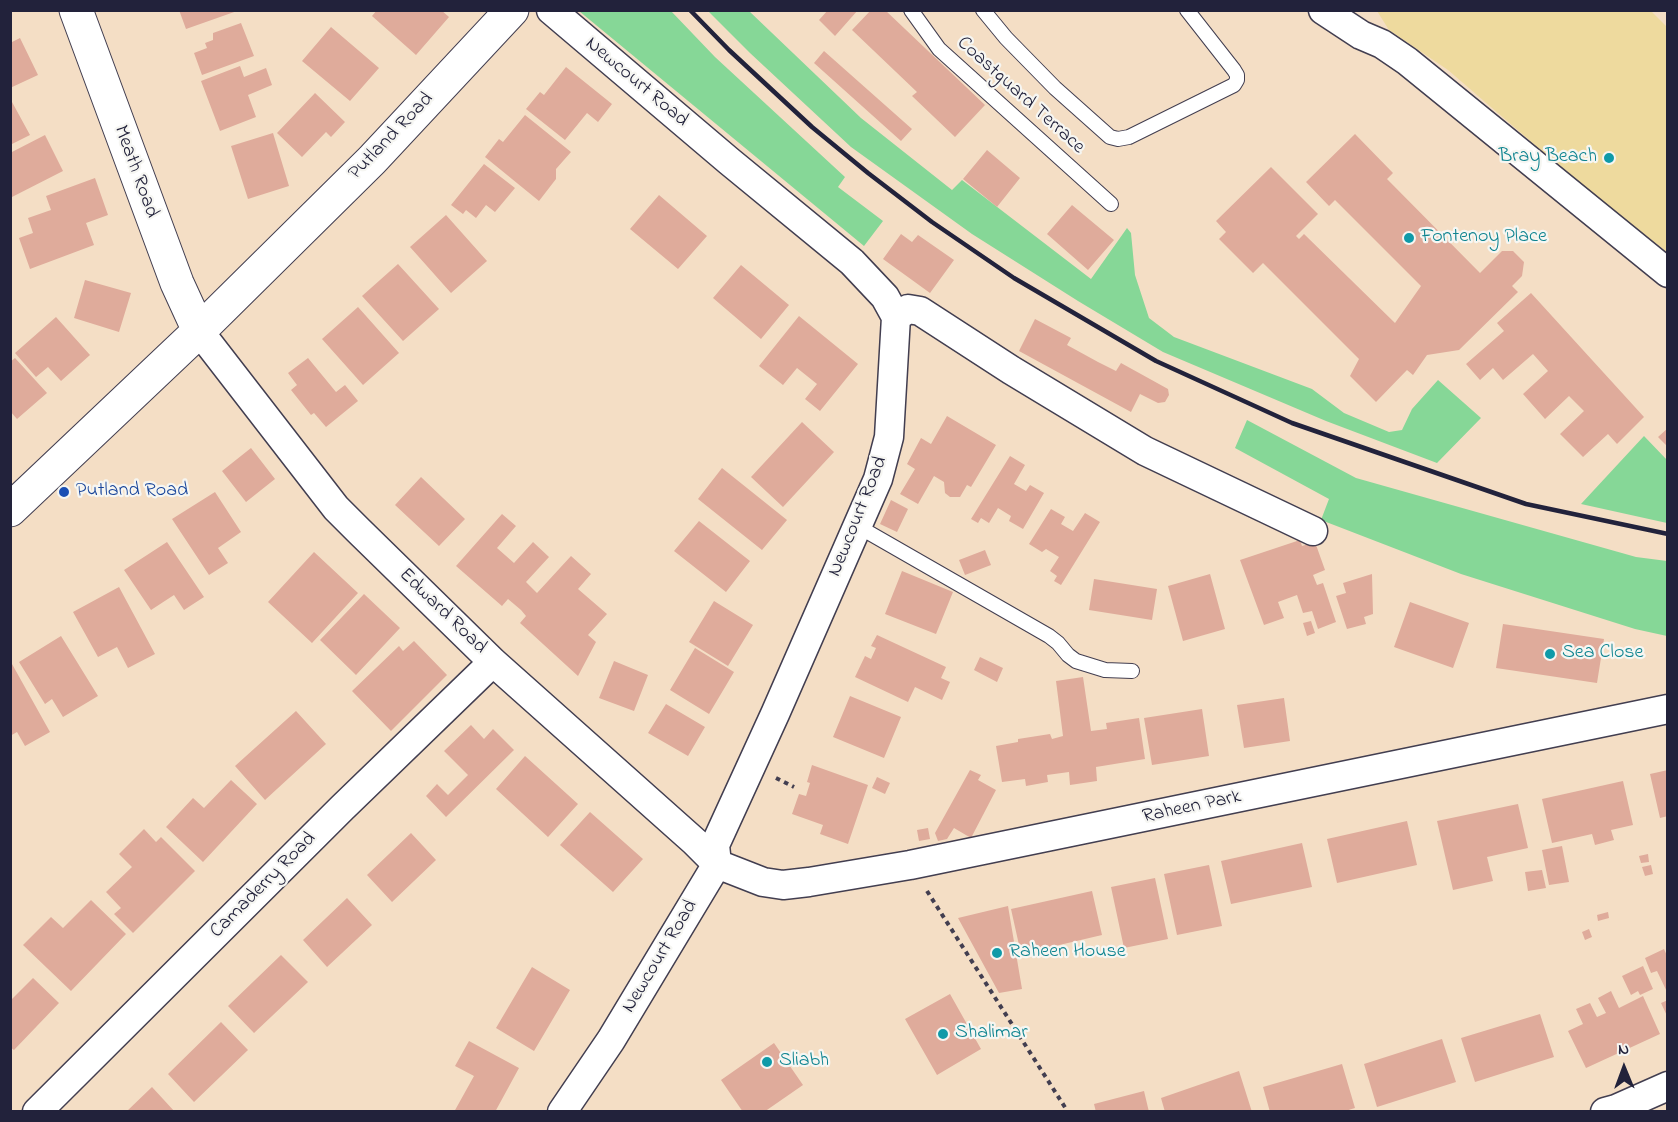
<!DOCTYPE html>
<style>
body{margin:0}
#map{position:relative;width:1678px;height:1122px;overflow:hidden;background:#f4dec5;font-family:"Indie Flower",sans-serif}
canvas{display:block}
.frame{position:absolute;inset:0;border:12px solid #22223b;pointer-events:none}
.north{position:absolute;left:1594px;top:1038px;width:60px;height:60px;-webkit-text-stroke:4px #f6f6f2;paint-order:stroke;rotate:359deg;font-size:16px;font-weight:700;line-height:24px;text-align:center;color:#22223b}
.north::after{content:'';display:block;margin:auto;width:21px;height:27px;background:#22223b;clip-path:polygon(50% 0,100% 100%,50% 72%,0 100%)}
</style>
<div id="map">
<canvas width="1678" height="1122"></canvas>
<div class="frame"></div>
<div class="north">N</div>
</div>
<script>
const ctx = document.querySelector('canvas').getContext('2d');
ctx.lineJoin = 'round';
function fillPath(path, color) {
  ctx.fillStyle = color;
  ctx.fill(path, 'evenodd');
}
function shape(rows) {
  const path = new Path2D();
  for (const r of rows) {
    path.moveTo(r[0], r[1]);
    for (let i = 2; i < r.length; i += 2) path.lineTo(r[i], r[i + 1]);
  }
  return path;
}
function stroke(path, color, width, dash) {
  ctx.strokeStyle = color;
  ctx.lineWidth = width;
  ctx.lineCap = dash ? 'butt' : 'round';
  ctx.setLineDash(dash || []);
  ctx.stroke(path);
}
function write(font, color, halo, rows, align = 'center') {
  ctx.font = font + ' "Indie Flower",sans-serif';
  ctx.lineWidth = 4.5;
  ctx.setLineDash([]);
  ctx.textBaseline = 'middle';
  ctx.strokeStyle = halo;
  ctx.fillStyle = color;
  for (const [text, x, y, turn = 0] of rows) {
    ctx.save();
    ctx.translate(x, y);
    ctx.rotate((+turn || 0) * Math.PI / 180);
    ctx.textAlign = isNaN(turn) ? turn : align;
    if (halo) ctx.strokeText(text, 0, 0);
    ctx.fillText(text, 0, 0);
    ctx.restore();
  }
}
const green = shape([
 [579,11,671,11,715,57,845,177,838,187,883,221,864,246],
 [708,11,749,11,861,118,952,190,962,180,1091,279,1127,228,1131,233,1135,275,1149,318,1174,337,1312,389,1344,413,1389,432,1402,430,1412,409,1438,380,1481,418,1437,463,1326,421,1163,352,1078,301,972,234,851,147,750,53],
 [1247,420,1356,478,1636,557,1667,561,1667,636,1635,629,1461,574,1321,520,1329,499,1235,448],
 [1644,436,1667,460,1667,523,1581,504]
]);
const sand = shape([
 [1377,11,1651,11,1667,27,1667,252,1586,189,1448,70,1389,30]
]);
const building = shape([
 [179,10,237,10,237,11,186,29],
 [377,10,441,10,449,17,416,55,372,16],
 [828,10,858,10,835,36,819,20],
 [871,10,885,10,985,105,955,137,912,96,917,92,852,30],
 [241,23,254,56,202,75,194,53,207,48,205,43,213,40,213,33],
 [331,27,379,68,350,101,302,61],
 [20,38,38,75,10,88,10,43],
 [824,51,912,129,901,141,814,63],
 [240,66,244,77,266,68,272,85,248,95,256,117,220,131,201,81],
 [566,67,612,104,598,122,587,113,565,140,526,109,540,92,544,95],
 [315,93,345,122,331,137,326,132,302,157,277,133],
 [12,102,30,135,10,145,10,103],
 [525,115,571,152,556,169,556,179,539,201,485,157,499,139,503,142],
 [273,133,289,186,248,199,231,146],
 [1355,134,1393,173,1387,179,1480,273,1502,251,1513,251,1524,262,1522,276,1512,286,1518,292,1459,350,1427,355,1413,375,1407,370,1376,402,1350,376,1359,359,1263,263,1253,273,1219,239,1226,232,1216,221,1271,167,1318,214,1296,236,1299,239,1304,234,1395,323,1421,286,1335,200,1329,206,1306,182],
 [45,135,63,171,10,198,10,153],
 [987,150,1020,178,997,207,963,179],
 [484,164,515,188,495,212,486,205,476,218,466,210,463,214,451,205],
 [95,178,108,215,86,223,94,245,30,269,19,238,33,233,28,218,51,210,46,196],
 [659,195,707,236,678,269,630,229],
 [1072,205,1114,240,1088,270,1047,234],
 [446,215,487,261,451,293,410,247],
 [901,234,912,242,918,235,954,260,930,293,883,259],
 [398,264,439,309,403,341,362,296],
 [741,265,789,305,761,339,713,298],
 [85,280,131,293,119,332,74,318],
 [1531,293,1644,417,1617,444,1608,434,1583,457,1560,434,1584,411,1569,396,1545,419,1523,394,1548,371,1533,354,1503,380,1493,368,1480,380,1466,364,1504,331,1497,323],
 [358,307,399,353,363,385,322,339],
 [799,316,858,364,820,411,805,399,817,384,797,368,783,385,759,366],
 [56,317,90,355,61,381,48,367,36,377,15,353],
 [1035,319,1071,338,1067,345,1098,362,1116,371,1121,363,1168,389,1169,395,1165,402,1158,403,1140,394,1131,412,1019,351],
 [15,358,47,393,17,419,10,411,10,362],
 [308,358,336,392,345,385,358,401,326,427,314,413,311,415,291,390,297,385,288,373],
 [947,416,996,445,971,487,967,485,960,497,950,497,945,493,944,482,934,476,918,504,900,494,915,469,907,464,921,438,931,444],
 [802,422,834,452,783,507,751,477],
 [1668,428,1668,447,1658,437],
 [251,448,275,479,246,502,222,471],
 [1010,456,1025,465,1014,484,1026,491,1030,485,1044,493,1023,529,1009,521,1011,516,998,508,989,523,981,518,978,523,971,519],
 [722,468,787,520,762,550,698,499],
 [421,477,465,519,439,546,395,505],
 [215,492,241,532,218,548,228,563,209,575,172,519],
 [891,500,908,509,897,532,880,524],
 [1051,509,1065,517,1061,524,1073,531,1085,513,1100,522,1061,585,1054,581,1057,576,1050,571,1059,557,1046,549,1042,552,1029,544],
 [502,514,516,526,497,548,514,563,533,542,549,557,526,582,537,593,571,556,591,574,578,589,607,614,588,635,596,642,578,676,520,623,526,616,521,610,508,599,502,606,456,566],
 [699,521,750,561,726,592,674,551],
 [1300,540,1302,546,1315,542,1325,570,1313,575,1317,585,1323,583,1336,622,1318,629,1312,611,1303,613,1297,595,1278,602,1284,618,1264,625,1240,560],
 [167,542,204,597,184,610,174,595,151,610,124,570],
 [985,550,991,565,965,575,959,560],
 [314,552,358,593,312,643,268,602],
 [902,571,953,592,936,634,885,614],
 [1210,574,1225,629,1183,641,1168,586],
 [1372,574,1373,614,1364,617,1366,624,1347,629,1336,596,1346,593,1343,583],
 [1094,579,1157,589,1152,620,1089,610],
 [119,587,155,654,128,668,117,647,98,657,73,612],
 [364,594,400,628,356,675,320,640],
 [714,601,753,625,728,666,689,642],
 [1410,602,1469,623,1453,668,1394,647],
 [1311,621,1315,633,1307,636,1303,623],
 [1503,624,1604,639,1597,683,1496,668],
 [877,635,946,667,941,678,950,682,942,700,915,687,908,702,855,677,865,656,871,659,876,648,871,646],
 [61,636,98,696,63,717,52,699,45,704,19,662],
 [414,641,447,675,391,731,352,691,399,646,403,651],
 [695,648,734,672,709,714,670,690],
 [980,657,1003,668,997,682,974,670],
 [614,661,648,675,634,711,599,698],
 [12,664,50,732,25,746,17,732,10,736],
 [1083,677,1091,731,1107,729,1106,723,1139,718,1145,759,1096,767,1097,781,1070,785,1069,772,1047,775,1048,782,1026,786,1025,779,1002,782,996,746,1018,742,1018,739,1050,734,1052,739,1063,736,1056,681],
 [850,696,901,717,884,758,833,737],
 [1284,698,1290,741,1244,748,1237,705],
 [666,704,705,727,688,756,648,733],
 [1202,709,1209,756,1152,765,1144,718],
 [296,711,326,744,265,800,235,766],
 [471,725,484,739,493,729,514,750,446,817,426,796,437,784,448,795,468,775,444,751],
 [525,756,578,804,548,837,496,789],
 [812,765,868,785,848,844,820,834,823,825,792,814,799,794,806,796,810,783,807,782],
 [970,770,981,775,978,780,996,790,971,838,954,828,947,839,938,841,935,833],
 [1668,770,1668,816,1660,818,1650,774],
 [877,777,890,783,885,794,872,788],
 [231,780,257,804,203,862,166,827,193,798,204,808],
 [1623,781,1633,825,1611,830,1614,840,1595,845,1592,834,1552,843,1542,799],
 [1518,804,1528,848,1487,857,1493,881,1453,890,1437,821],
 [590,812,643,859,613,892,560,845],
 [1407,821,1417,865,1337,883,1327,839],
 [928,828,930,839,919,841,917,830],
 [144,829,156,842,161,837,195,871,133,933,114,914,121,908,106,892,132,867,119,854],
 [411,833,436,860,392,902,367,875],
 [1302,843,1312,887,1231,904,1221,861],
 [1562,846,1569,882,1549,885,1542,850],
 [1648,854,1649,862,1641,863,1639,856],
 [1209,865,1222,926,1177,935,1164,874],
 [1651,865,1653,874,1645,876,1642,867],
 [1542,870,1546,888,1528,891,1525,872],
 [1155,878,1168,939,1124,948,1111,887],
 [1092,891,1102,935,1021,954,1011,909],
 [347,898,372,925,327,967,303,940],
 [91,900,126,934,71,991,23,945,51,917,63,928],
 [1008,906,1022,989,999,993,958,918],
 [1608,912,1609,918,1598,921,1597,915],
 [1589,929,1592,937,1585,940,1582,932],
 [1664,949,1668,958,1668,994,1657,971,1651,973,1645,958],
 [281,955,308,982,254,1033,228,1006],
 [1643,966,1653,989,1640,995,1638,991,1631,995,1622,976],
 [532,967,570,990,534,1051,496,1028],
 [33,978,59,1003,14,1050,10,1047,10,1001],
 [1611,991,1619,1008,1643,996,1660,1034,1586,1068,1568,1031,1583,1024,1576,1009,1590,1003,1597,1017,1606,1013,1598,998],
 [950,994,981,1049,937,1075,905,1019],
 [1668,1000,1668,1018,1661,1003],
 [1540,1014,1554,1057,1475,1082,1461,1038],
 [221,1022,248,1050,194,1102,168,1074],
 [1442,1039,1456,1082,1377,1107,1364,1064],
 [469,1041,519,1068,495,1112,454,1112,474,1076,455,1066],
 [774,1043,803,1085,764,1112,743,1112,721,1080],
 [1342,1064,1355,1108,1342,1112,1270,1112,1263,1087],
 [1239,1071,1252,1112,1165,1112,1161,1098],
 [152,1087,175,1112,126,1112],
 [1144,1091,1149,1112,1096,1112,1094,1104]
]);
const path = shape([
 [776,778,794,787],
 [927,891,1068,1112]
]);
const service = shape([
 [911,10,939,49,1111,204],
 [983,10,1006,38,1055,88,1110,137,1118,139,1129,137,1234,85,1237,80,1237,75,1234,70,1187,10],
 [859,527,1049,636,1058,643,1068,655,1076,661,1105,670,1132,671]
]);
const minor = shape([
 [551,10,729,161,852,262,885,297,896,317,889,437,878,479,775,714,715,845,717,864,611,1040,562,1112],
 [1323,10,1361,35,1382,44,1407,61,1668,273],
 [896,317,908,309,920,311,1011,370,1145,451,1313,531],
 [199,331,336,508,358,530,493,662,695,842,717,864,763,882,783,885,809,882,910,865,1668,709],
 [37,1112,342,808,493,662],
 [1605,1112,1616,1109,1668,1086]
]);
const secondary = shape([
 [76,10,177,283,199,331],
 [10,510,199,331,372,160,512,10]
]);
const rail = shape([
 [690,10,729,50,812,127,868,173,932,222,1014,278,1156,361,1292,423,1526,504,1668,534]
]);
const markers = [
 [1609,158,6,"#0f9aa8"],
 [1409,238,6,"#0f9aa8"],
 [64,492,6,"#1a4fb4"],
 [1550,654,6,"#0f9aa8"],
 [997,953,6,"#0f9aa8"],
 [943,1034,6,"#0f9aa8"],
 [767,1062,6,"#0f9aa8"]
];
const streetNames = [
 ["Newcourt Road",636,83,40],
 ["Coastguard Terrace",1020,96,42],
 ["Putland Road",392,137,-46],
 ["Meath Road",135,172,70],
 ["Newcourt Road",859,517,-68],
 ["Edward Road",442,612,44],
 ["Raheen Park",1192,808,-12],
 ["Camaderry Road",264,886,-45],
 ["Newcourt Road",661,957,-59]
];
const cultureNames = [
 ["Bray Beach",1597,158,"right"],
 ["Fontenoy Place",1421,238],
 ["Sea Close",1562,654],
 ["Raheen House",1009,953],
 ["Shalimar",955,1034],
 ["Sliabh",779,1062]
];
const transitNames = [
 ["Putland Road",76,492]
];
fillPath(green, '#86d797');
fillPath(sand, '#eeda9e');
fillPath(building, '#dfab9b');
stroke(service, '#423e50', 16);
stroke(minor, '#423e50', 31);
stroke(secondary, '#423e50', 35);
stroke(path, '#423e50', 4, [4.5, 4.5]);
stroke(service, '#fff', 14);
stroke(minor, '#fff', 28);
stroke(secondary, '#fff', 33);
stroke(rail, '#22223b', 4.5);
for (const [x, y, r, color] of markers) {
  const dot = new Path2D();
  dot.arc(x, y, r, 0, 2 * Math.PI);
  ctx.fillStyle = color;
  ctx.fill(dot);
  stroke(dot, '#f6f6f2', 2);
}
write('20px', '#22223b', '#f6f6f2', streetNames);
write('20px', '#0d838f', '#f6f6f2', cultureNames, 'left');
write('20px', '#164399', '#f6f6f2', transitNames, 'left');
</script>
